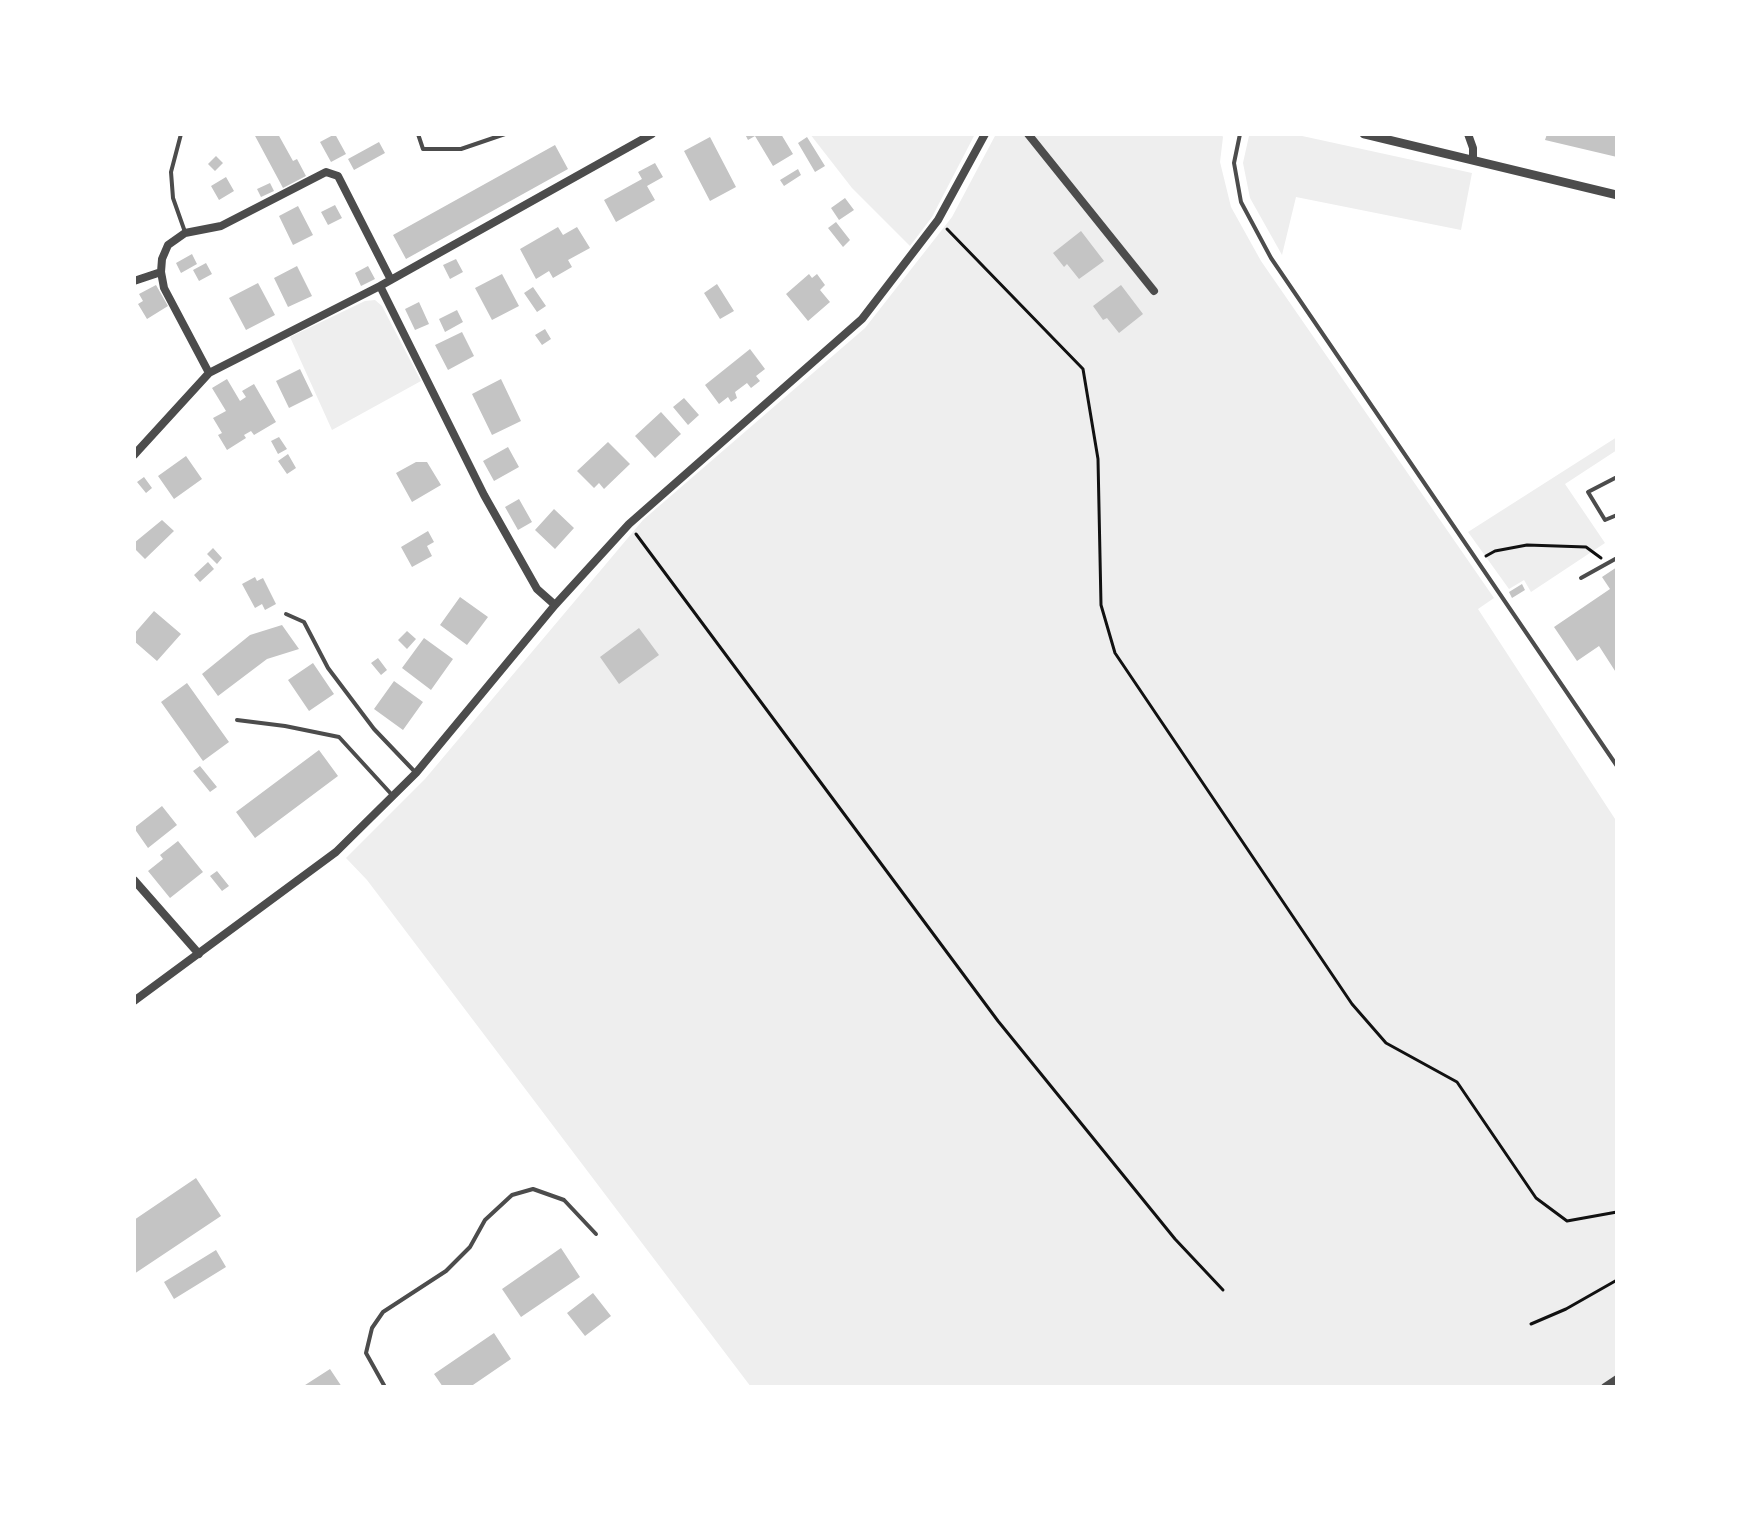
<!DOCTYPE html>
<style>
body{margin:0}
#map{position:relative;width:1751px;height:1521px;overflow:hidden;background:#fff;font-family:Barlow,sans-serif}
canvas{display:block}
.frame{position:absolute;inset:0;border:136px solid #fff;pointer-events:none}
</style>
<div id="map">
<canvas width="1751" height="1521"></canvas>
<div class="frame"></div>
</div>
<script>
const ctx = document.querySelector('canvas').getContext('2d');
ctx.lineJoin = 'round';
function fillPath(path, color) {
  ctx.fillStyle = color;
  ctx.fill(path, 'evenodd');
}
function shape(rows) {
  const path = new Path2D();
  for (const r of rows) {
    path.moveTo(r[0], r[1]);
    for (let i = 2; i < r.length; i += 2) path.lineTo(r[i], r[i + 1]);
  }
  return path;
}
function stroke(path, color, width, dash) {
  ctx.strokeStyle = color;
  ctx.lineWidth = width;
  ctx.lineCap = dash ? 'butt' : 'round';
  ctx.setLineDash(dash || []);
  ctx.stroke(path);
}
const green = shape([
 [810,134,975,134,932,217,910,246,852,188],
 [996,134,1221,134,1223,137,1220,162,1231,207,1261,261,1494,598,1478,609,1617,822,1617,1387,751,1387,367,880,346,858,425,779,643,520,865,328,952,217],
 [1253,134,1293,134,1472,173,1461,230,1296,197,1282,255,1250,198,1243,163,1249,136],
 [375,300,382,306,421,381,332,430,290,337,365,301],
 [1617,437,1617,450,1565,484,1605,543,1531,592,1524,580,1509,589,1468,532]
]);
const building = shape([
 [254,134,278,134,293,161,297,159,306,176,283,188],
 [335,134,346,154,331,162,320,142],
 [745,134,781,134,793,154,773,166,755,136,748,140],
 [1547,134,1617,134,1617,157,1545,140],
 [710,137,736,187,710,201,684,151],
 [807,137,825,166,815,172,798,143],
 [379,142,385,153,354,170,348,159],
 [555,145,568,169,406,259,393,235],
 [216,156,223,163,215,171,208,164],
 [655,163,663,177,647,186,655,200,616,222,604,200,642,179,638,172],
 [798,169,801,175,784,186,780,180],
 [226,177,234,191,219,200,211,186],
 [270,183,274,191,261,197,257,189],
 [845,198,854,210,839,220,831,208],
 [335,205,342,218,328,225,321,212],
 [298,206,313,235,293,245,279,216],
 [836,222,850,240,843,247,828,228],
 [558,227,563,235,577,227,590,248,568,260,572,267,553,278,549,271,536,279,520,249],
 [1081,231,1104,261,1079,279,1067,264,1064,267,1053,253],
 [192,254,197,264,181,273,176,263],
 [456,259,463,272,450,279,443,265],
 [206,263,212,274,199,281,193,270],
 [297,266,312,296,288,307,274,278],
 [368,266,375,279,361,286,355,273],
 [502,274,519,306,492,320,475,288],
 [809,274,812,278,817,274,825,285,820,290,830,302,808,321,786,294],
 [258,283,275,315,246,330,229,298],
 [717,284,734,311,720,319,704,293],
 [156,285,168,306,147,319,138,304,143,301,139,294],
 [1121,285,1143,314,1119,333,1107,318,1103,320,1093,306],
 [533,287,546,306,537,312,524,293],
 [419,302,429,324,415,330,405,309],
 [457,310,463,322,445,332,439,319],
 [545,329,551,339,542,345,535,335],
 [462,332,474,356,448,370,435,345],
 [750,349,765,369,756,376,760,381,751,388,747,383,735,392,737,398,731,402,728,397,719,404,705,385],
 [300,369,313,396,289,408,276,381],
 [227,379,240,401,246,397,242,391,254,384,276,422,254,435,251,431,244,435,246,438,227,450,218,435,222,433,213,418,226,411,212,388],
 [501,379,521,421,492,435,472,394],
 [684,398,699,415,688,425,673,407],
 [661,412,681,434,655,458,635,436],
 [279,437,287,449,278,454,271,441],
 [608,442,630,464,604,489,599,483,594,488,577,471],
 [508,447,519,467,494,481,483,461],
 [288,454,296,468,287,474,278,461],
 [186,456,202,479,174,499,158,476],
 [416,462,427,462,441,485,412,502,396,473],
 [144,477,152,488,146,493,137,482],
 [519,499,532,522,518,530,505,507],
 [554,509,574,528,555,549,535,530],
 [162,520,174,531,145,559,134,548,134,543],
 [428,531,434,542,427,546,432,556,412,567,401,547],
 [213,548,222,558,217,564,207,554],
 [208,562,214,569,200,582,194,575],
 [1617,567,1617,674,1599,646,1577,661,1554,627,1610,589,1602,577],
 [255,577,257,581,263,578,276,604,265,610,262,604,255,608,242,584],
 [1522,584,1525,590,1512,598,1509,592],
 [460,597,488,617,467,645,440,625],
 [154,611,181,634,157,661,134,641,134,634],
 [282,625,299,649,267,659,218,696,202,674,250,635],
 [639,628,659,655,619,684,600,657],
 [407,631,416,639,407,649,398,640],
 [424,638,453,659,431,690,402,668],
 [378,658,387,670,381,675,371,663],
 [313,663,334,694,309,711,288,680],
 [394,681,423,702,403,730,374,709],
 [187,683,229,742,203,761,161,702],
 [319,750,338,776,255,838,236,812],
 [200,766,217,787,210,792,193,771],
 [162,806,177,825,148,848,134,828],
 [178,841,203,872,170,898,148,871,163,859,160,855],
 [217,871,229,886,222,891,210,876],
 [196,1178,221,1216,134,1274,134,1220],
 [561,1248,580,1277,521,1317,502,1289],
 [216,1250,226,1267,174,1299,164,1282],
 [593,1293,611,1316,585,1336,567,1313],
 [494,1333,511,1359,470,1387,443,1387,434,1374],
 [330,1369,342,1387,302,1387]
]);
const path = shape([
 [947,229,1083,369,1098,459,1101,605,1115,653,1352,1004,1386,1043,1457,1082,1536,1198,1567,1221,1617,1212],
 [636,534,998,1021,1175,1239,1223,1290],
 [1486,556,1495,551,1527,545,1586,547,1601,558],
 [1531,1324,1566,1309,1617,1280]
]);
const service = shape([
 [181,134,171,172,173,198,185,232],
 [418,134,423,149,461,149,505,134],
 [1240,134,1234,163,1241,202,1271,258,1617,766],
 [1617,477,1588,492,1605,520,1617,515],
 [1581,578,1617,558],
 [286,614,304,622,328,668,374,729,416,773],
 [237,720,285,726,339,737,393,796],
 [385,1387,366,1353,372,1328,383,1312,446,1271,470,1247,485,1220,512,1195,533,1189,564,1200,596,1234]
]);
const minor = shape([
 [1028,134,1154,291],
 [1468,134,1473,148,1473,160],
 [134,281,161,272],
 [380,286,484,495,537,589,555,605],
 [209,373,164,288,161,272,162,259,168,245,185,233,221,226,326,172,338,176,391,280],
 [134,455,209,373,380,286,652,134],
 [134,880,199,954],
 [134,1001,336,852,416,773,555,605,629,524,862,319,938,220,985,134],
 [1605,1387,1617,1379]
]);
const tertiary = shape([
 [1364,134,1617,195]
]);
fillPath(green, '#eee');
fillPath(building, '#c4c4c4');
stroke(path, '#111', 3);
stroke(service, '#4c4c4c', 4);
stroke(minor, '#4c4c4c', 8);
stroke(tertiary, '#4c4c4c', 9);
</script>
